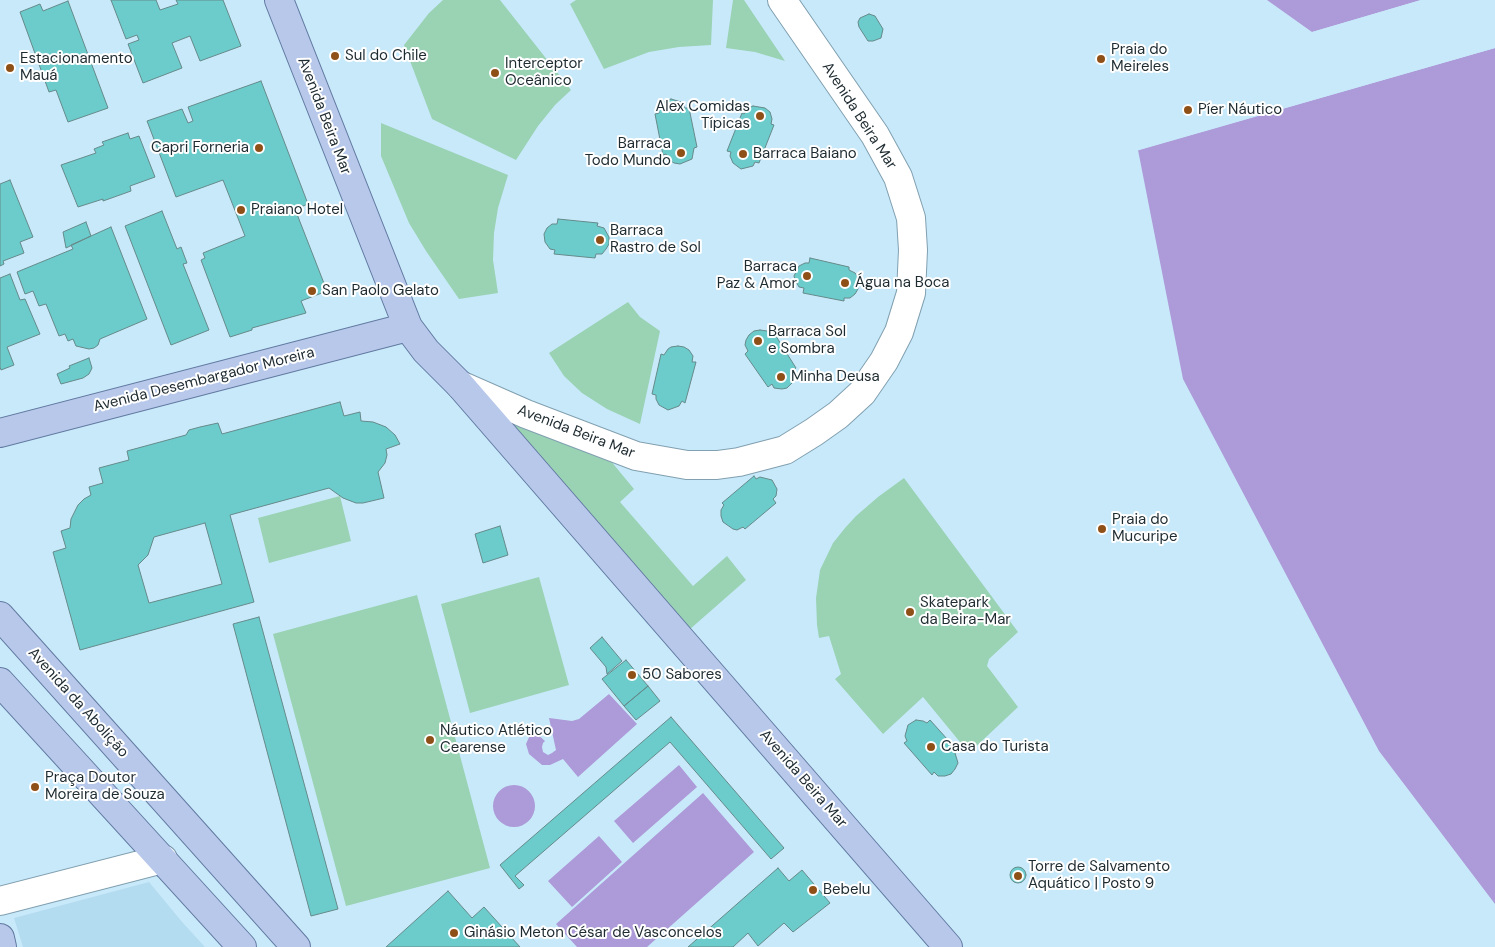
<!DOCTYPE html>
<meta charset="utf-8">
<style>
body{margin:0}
canvas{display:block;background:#c8e9fa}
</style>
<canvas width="1495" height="947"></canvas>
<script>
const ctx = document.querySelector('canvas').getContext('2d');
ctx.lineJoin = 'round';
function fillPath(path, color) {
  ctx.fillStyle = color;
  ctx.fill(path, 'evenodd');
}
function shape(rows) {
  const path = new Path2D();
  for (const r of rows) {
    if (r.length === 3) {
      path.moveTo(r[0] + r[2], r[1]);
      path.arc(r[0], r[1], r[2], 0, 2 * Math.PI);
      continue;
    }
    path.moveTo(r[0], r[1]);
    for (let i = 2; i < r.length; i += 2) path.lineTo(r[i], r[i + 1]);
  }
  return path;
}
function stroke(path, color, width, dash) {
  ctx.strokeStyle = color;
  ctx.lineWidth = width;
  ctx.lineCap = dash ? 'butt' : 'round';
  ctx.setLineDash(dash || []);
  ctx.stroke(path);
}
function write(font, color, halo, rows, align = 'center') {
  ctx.font = font + ' "DM Sans",sans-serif';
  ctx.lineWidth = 4;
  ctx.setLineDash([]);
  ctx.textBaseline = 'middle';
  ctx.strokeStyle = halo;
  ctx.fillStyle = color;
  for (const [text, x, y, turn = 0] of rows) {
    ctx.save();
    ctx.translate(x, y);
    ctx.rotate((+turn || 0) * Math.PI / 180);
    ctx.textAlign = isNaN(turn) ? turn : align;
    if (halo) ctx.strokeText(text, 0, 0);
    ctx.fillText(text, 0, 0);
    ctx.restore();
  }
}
const built = shape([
 [149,882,183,923,205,947,23,947,14,918]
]);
const green = shape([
 [443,0,500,0,571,90,555,105,538,126,516,160,432,119,404,45,429,13],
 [576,0,713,0,711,45,679,47,649,52,604,69,570,4],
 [733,0,744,0,785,61,755,52,726,48],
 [381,123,508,175,498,208,494,233,493,260,498,293,459,299,426,251,409,223,381,156],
 [628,302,640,317,660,331,640,424,607,409,582,393,564,376,549,353],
 [501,413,605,454,634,489,620,502,693,586,727,556,746,580,689,630],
 [904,478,1018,632,989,659,987,666,1018,707,969,753,923,697,883,734,835,679,841,674,829,636,819,638,817,625,816,598,820,570,833,543,845,528,856,516,878,497],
 [340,496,351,541,269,563,258,518],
 [539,577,569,685,470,713,441,604],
 [417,595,490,868,346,906,273,634]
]);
const water = shape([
 [1267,0,1421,0,1312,32],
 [1495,48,1495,904,1379,751,1183,379,1138,150],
 [609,694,637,724,578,777,563,759,550,765,542,765,529,754,526,744,530,735,534,731,545,741,543,743,542,747,543,752,548,755,552,753,556,750,549,718,572,721,579,719],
 [679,765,697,787,633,843,614,821],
 [514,806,21],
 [703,793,754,852,647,947,577,947,556,924],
 [599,836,622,862,572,907,548,881]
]);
const pier = shape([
 [1421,0,1423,0,1422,2,1312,35,1309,33],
 [1495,46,1495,48,1136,151,1137,148]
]);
const building = shape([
 [111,0,156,0,160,10,178,4,176,0,223,0,241,46,200,61,190,36,172,43,182,68,143,83,128,44,139,40,137,35,126,39,111,0],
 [68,1,108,108,68,122,56,90,49,92,20,12,40,4,43,11,68,1],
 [869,14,875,16,883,29,881,38,873,41,868,41,859,27,858,22,860,18,869,14],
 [261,81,308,204,295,209,327,291,301,301,306,313,252,328,252,330,230,337,201,260,205,258,203,253,245,236,223,180,176,197,147,121,182,109,188,123,193,121,188,107,261,81],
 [671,99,681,102,685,108,689,108,697,147,694,148,692,159,680,164,674,163,668,159,666,154,663,155,655,114,659,113,659,108,664,102,671,99],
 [753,106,765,108,770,112,772,119,771,124,774,125,759,163,755,162,753,166,741,169,733,163,730,156,731,152,727,151,742,113,744,114,749,108,753,106],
 [128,133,130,139,139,136,155,177,130,186,131,191,103,201,103,199,78,207,61,165,96,153,94,149,104,145,102,142,128,133],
 [10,180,33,237,20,242,24,253,3,261,4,264,0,266,0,184,10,180],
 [162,211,177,249,181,247,187,263,183,264,209,330,171,345,125,226,162,211],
 [558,219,598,223,597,226,604,228,609,237,609,244,606,249,602,254,596,254,595,258,554,254,555,250,550,249,545,242,544,234,547,228,552,224,557,224,558,219],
 [86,222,91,236,66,248,63,232,86,222],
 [111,227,147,319,100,339,98,345,94,348,89,349,76,346,73,339,68,341,65,334,59,336,46,304,39,306,33,291,25,294,17,272,73,249,71,245,111,227],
 [810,258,849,267,849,270,855,273,858,277,859,282,858,289,855,294,850,298,844,298,844,301,803,293,804,288,799,287,795,280,794,276,799,266,805,263,809,263,810,258],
 [10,274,20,300,25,299,40,334,7,347,14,365,1,370,0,367,0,278,10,274],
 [760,330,767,331,771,335,774,333,796,368,793,370,795,374,793,382,787,388,782,389,774,388,772,384,768,387,745,354,748,351,745,345,746,340,749,335,754,331,760,330],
 [678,346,684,347,689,350,693,356,692,362,696,362,685,403,682,401,679,406,668,410,659,405,656,399,656,395,652,394,661,354,664,355,668,349,671,347,678,346],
 [89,358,92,368,89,374,83,378,61,384,57,374,70,368,69,366,89,358],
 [340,402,344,416,360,412,361,421,373,422,386,427,395,435,400,444,386,449,387,455,385,463,378,472,384,498,363,503,356,503,343,498,329,488,230,515,254,602,80,650,53,552,66,548,61,531,70,528,71,519,78,505,84,499,91,495,89,487,103,483,99,468,129,460,127,451,186,435,189,430,200,427,218,423,222,434,340,402],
 [205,523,222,584,149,603,138,565,148,555,154,537,205,523],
 [754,476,756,479,760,477,772,480,777,489,776,496,773,499,776,503,745,529,743,527,737,530,733,529,723,522,721,516,721,510,724,505,722,503,754,476],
 [500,526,508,555,483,563,475,534,500,526],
 [259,617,338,909,311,916,233,624,259,617],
 [602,637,622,661,607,674,606,667,590,648,602,637],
 [626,660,648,686,624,706,602,679,626,660],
 [648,686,660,701,636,720,624,706,648,686],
 [671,717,784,848,771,859,670,742,515,876,524,885,519,889,500,865,671,717],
 [916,720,923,721,927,723,930,720,957,750,955,753,958,763,955,769,951,774,945,776,938,776,934,772,932,775,904,743,907,741,905,736,908,725,916,720],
 [1018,875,8],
 [778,868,789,881,802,870,830,903,793,932,784,923,758,946,748,933,733,947,688,947,778,868],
 [448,891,472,918,484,907,520,947,386,947,448,891]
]);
const minor = shape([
 [460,385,526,414,636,456,687,465,717,465,739,462,785,450,814,432,838,415,862,393,884,361,899,332,911,293,913,250,911,218,898,177,875,135,782,0],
 [0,901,163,859]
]);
const major = shape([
 [279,0,408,327,426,351,460,385,948,947],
 [0,433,408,327],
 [0,616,296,947],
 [0,682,242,947],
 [0,938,2,947]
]);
const markers = [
 [335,56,5,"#8f5018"],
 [1101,59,5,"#8f5018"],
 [10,68,5,"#8f5018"],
 [495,73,5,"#8f5018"],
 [1188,110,5,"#8f5018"],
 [760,116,5,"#8f5018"],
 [259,148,5,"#8f5018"],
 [681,153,5,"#8f5018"],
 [743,154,5,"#8f5018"],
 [241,210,5,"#8f5018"],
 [600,240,5,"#8f5018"],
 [807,276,5,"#8f5018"],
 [845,283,5,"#8f5018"],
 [312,291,5,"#8f5018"],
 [758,341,5,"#8f5018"],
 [781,377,5,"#8f5018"],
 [1102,529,5,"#8f5018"],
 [910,612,5,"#8f5018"],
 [632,675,5,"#8f5018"],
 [430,740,5,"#8f5018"],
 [931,747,5,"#8f5018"],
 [35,787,5,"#8f5018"],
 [1018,876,5,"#8f5018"],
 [813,890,5,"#8f5018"],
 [454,933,5,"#8f5018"]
];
const poiNames = [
 ["Praia do",1111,50],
 ["Meireles",1111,67],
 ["Sul do Chile",345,56],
 ["Estacionamento",20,59],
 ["Mauá",20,76],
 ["Interceptor",505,64],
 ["Oceânico",505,81],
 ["Alex Comidas",750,107,"right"],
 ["Típicas",750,124,"right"],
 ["Píer Náutico",1198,110],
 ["Barraca",671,144,"right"],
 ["Todo Mundo",671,161,"right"],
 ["Capri Forneria",249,148,"right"],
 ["Barraca Baiano",753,154],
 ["Praiano Hotel",251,210],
 ["Barraca",610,231],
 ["Rastro de Sol",610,248],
 ["Barraca",797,267,"right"],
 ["Paz & Amor",797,284,"right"],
 ["Água na Boca",855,283],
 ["San Paolo Gelato",322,291],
 ["Barraca Sol",768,332],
 ["e Sombra",768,349],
 ["Minha Deusa",791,377],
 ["Praia do",1112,520],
 ["Mucuripe",1112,537],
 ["Skatepark",920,603],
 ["da Beira-Mar",920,620],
 ["50 Sabores",642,675],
 ["Náutico Atlético",440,731],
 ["Cearense",440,748],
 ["Casa do Turista",941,747],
 ["Praça Doutor",45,778],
 ["Moreira de Souza",45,795],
 ["Torre de Salvamento",1028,867],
 ["Aquático | Posto 9",1028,884],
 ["Bebelu",823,890],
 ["Ginásio Meton César de Vasconcelos",464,933]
];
const streetNames = [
 ["Avenida Beira Mar",324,116,69],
 ["Avenida Beira Mar",859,116,57],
 ["Avenida Desembargador Moreira",204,380,-14],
 ["Avenida Beira Mar",576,432,21],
 ["Avenida da Abolição",78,703,48],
 ["Avenida Beira Mar",803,779,49]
];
fillPath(built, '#b4dcf0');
fillPath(green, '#9ad2b4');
fillPath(water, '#ad9ad8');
fillPath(pier, '#c8e9fa');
fillPath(building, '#6ccccc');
stroke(building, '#658a8a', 1);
stroke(minor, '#81a0b0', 30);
stroke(major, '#627aa1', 30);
stroke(minor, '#fff', 28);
stroke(major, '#b7c8eb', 28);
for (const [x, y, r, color] of markers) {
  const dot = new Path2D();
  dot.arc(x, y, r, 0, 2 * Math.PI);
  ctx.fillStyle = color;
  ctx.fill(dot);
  stroke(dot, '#fff', 2);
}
write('15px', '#1e2b31', '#fff', poiNames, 'left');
write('15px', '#1e2b31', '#fff', streetNames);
</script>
